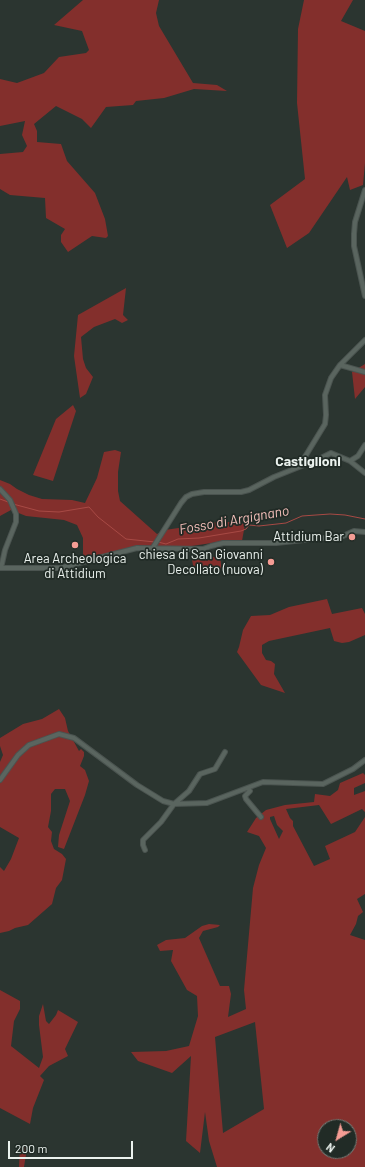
<!DOCTYPE html>
<style>
body{margin:0}
#map{position:relative;width:365px;height:1167px;overflow:hidden;background:#2b3530;font-family:Barlow,sans-serif}
canvas{display:block}
.north{position:absolute;left:317px;top:1119px;width:40px;height:40px;box-sizing:border-box;background:#212b26;border:1px solid #727b76;border-radius:50%;rotate:217deg;font-size:11px;font-weight:700;line-height:16px;text-align:center;color:#ebf2ee}
.north::after{content:'';display:block;margin:auto;width:14px;height:18px;background:#f59c94;clip-path:polygon(50% 0,100% 100%,50% 72%,0 100%)}
.scale{position:absolute;left:8px;top:1141px;width:125px;height:18px;box-sizing:border-box;border:2px solid #ebf2ee;border-top:0;padding-left:5px;font-size:12px;line-height:14px;white-space:nowrap;color:#ebf2ee;-webkit-text-stroke:3px #212b26;paint-order:stroke}
</style>
<div id="map">
<canvas width="365" height="1167"></canvas>
<div class="north">N</div>
<div class="scale">200 m</div>
</div>
<script>
const ctx = document.querySelector('canvas').getContext('2d');
ctx.lineJoin = 'round';
function fillPath(path, color) {
  ctx.fillStyle = color;
  ctx.fill(path, 'evenodd');
}
function shape(rows) {
  const path = new Path2D();
  for (const r of rows) {
    path.moveTo(r[0], r[1]);
    for (let i = 2; i < r.length; i += 2) path.lineTo(r[i], r[i + 1]);
  }
  return path;
}
function stroke(path, color, width, dash) {
  ctx.strokeStyle = color;
  ctx.lineWidth = width;
  ctx.lineCap = dash ? 'butt' : 'round';
  ctx.setLineDash(dash || []);
  ctx.stroke(path);
}
function write(font, color, halo, rows, align = 'center') {
  ctx.font = font + ' Barlow,sans-serif';
  ctx.lineWidth = 3.5;
  ctx.setLineDash([]);
  ctx.textBaseline = 'middle';
  ctx.strokeStyle = halo;
  ctx.fillStyle = color;
  for (const [text, x, y, turn = 0] of rows) {
    ctx.save();
    ctx.translate(x, y);
    ctx.rotate((+turn || 0) * Math.PI / 180);
    ctx.textAlign = isNaN(turn) ? turn : align;
    if (halo) ctx.strokeText(text, 0, 0);
    ctx.fillText(text, 0, 0);
    ctx.restore();
  }
}
const green = shape([
 [83,0,159,0,156,13,159,26,193,83,217,85,227,91,194,89,164,98,136,101,133,105,106,107,91,128,82,119,56,106,34,124,37,131,37,142,61,144,67,161,95,193,105,219,108,236,106,238,92,236,68,252,61,242,61,235,65,229,46,218,45,198,10,195,0,189,0,154,23,152,27,146,22,135,25,121,0,126,0,79,17,83,44,73,59,57,86,53,89,50,82,31,54,25],
 [304,0,353,0,341,21,365,31,365,163,363,185,350,190,347,177,309,233,287,248,270,205,305,179,297,103,298,29],
 [126,288,123,315,128,320,122,323,115,319,94,327,81,337,83,359,86,368,93,377,86,394,80,398,74,356,78,315],
 [365,364,365,387,355,399,352,372],
 [73,405,76,411,53,481,33,475,56,419],
 [115,450,121,452,118,472,118,491,120,501,157,534,165,530,218,522,233,522,245,524,242,541,225,541,185,547,137,550,93,560,83,564,83,538,77,525,64,520,26,516,11,510,0,516,0,480,10,484,17,489,29,495,42,499,72,500,85,503,97,478,104,452],
 [220,556,222,571,195,575,192,560],
 [327,599,332,614,362,608,365,614,365,635,349,642,342,643,334,641,330,628,269,641,262,645,262,653,266,660,271,661,275,664,274,674,285,693,261,685,237,652,239,647,243,630,251,616,270,615,289,607],
 [59,709,65,718,68,731,79,751,81,749,84,752,84,756,80,766,85,770,89,781,85,795,64,849,58,847,59,835,70,801,65,789,55,789,51,794,51,811,48,827,52,832,51,841,54,849,62,854,66,859,62,880,56,888,52,904,28,925,15,928,9,931,0,933,0,867,4,871,11,859,19,838,0,827,0,762,3,755,0,746,0,738,23,724,42,719],
 [363,773,365,775,365,783,354,788,354,795,365,791,365,812,362,809,331,824,319,805,286,809,290,818,293,821,293,826,314,866,330,859,325,846,355,832,365,817,365,894,357,899,363,912,358,916,356,924,350,935,365,940,365,1167,217,1167,209,1141,205,1112,200,1153,186,1141,191,1056,172,1073,138,1061,131,1052,166,1051,189,1046,198,1016,197,996,187,990,171,961,173,950,160,951,157,945,166,940,185,938,202,926,209,924,220,925,218,927,203,931,199,938,220,986,229,986,231,994,228,1017,246,1009,244,990,253,888,259,865,266,848,259,836,247,832,256,818,266,810,285,805,314,802,315,794,330,796,338,790,340,783],
 [274,816,277,825,283,831,279,839,270,819,270,817],
 [255,1022,264,1109,223,1133,215,1037],
 [325,1127,349,1127,349,1151,325,1151],
 [0,990,20,1001,20,1009,14,1021,11,1046,39,1068,43,1057,39,1025,39,1016,43,1004,46,1021,49,1024,56,1015,58,1010,78,1022,65,1049,68,1056,49,1066,40,1076,44,1080,33,1108,30,1124,0,1108],
 [20,1146,26,1146,27,1148,24,1167,19,1167]
]);
const stream = shape([
 [0,499,8,502],
 [13,504,39,511,59,512,89,507,98,517,126,539,155,542],
 [158,542,166,544,178,539,199,538,241,531,246,529,249,525,259,526,286,523,302,516,330,514,345,515,365,519]
]);
const minor = shape([
 [365,190,355,222,354,234,354,246,365,296],
 [340,365,365,372],
 [350,461,358,456,365,445],
 [303,465,303,460,325,424,326,415,325,395,331,378,340,365,365,340],
 [0,489,10,500,16,514,16,522,5,550,1,568],
 [152,549,181,503,186,497,192,494,204,492,241,492,249,490,274,477,319,459,331,453,350,461,365,473],
 [0,568,60,568,137,548,203,549,211,546,223,543,276,543,304,540,343,536,354,531,365,532],
 [0,780,18,755,29,745,59,734,74,738,137,785,163,801,174,804,207,803,263,782,323,784,353,769,365,760],
 [248,788,250,791,245,796,246,799,261,817],
 [145,850,143,845,143,840,161,822,174,804,189,791,200,774,215,769,225,752]
]);
const markers = [
 [352,537,4,"#f59c94"],
 [75,545,4,"#f59c94"],
 [271,562,4,"#f59c94"]
];
const poiNames = [
 ["Attidium Bar",344,537],
 ["chiesa di San Giovanni",263,555],
 ["Decollato (nuova)",263,570],
 ["Area Archeologica",75,559,"center"],
 ["di Attidium",75,574,"center"]
];
const neighbourhoodNames = [
 ["Castiglioni",308,461]
];
const waterNames = [
 ["Fosso di Argignano",234,520,-10]
];
fillPath(green, '#832f2c');
stroke(stream, '#a84a45', 1);
stroke(minor, '#4b5450', 6);
stroke(minor, '#5a655f', 4);
for (const [x, y, r, color] of markers) {
  const dot = new Path2D();
  dot.arc(x, y, r, 0, 2 * Math.PI);
  ctx.fillStyle = color;
  ctx.fill(dot);
  stroke(dot, '#212b26', 1.5);
}
write('13px', '#ebf2ee', '#212b26', poiNames, 'right');
write('bold 14px', '#ebf2ee', '#212b26', neighbourhoodNames);
write('italic 14px', '#f4bfba', '#212b26', waterNames);
</script>
